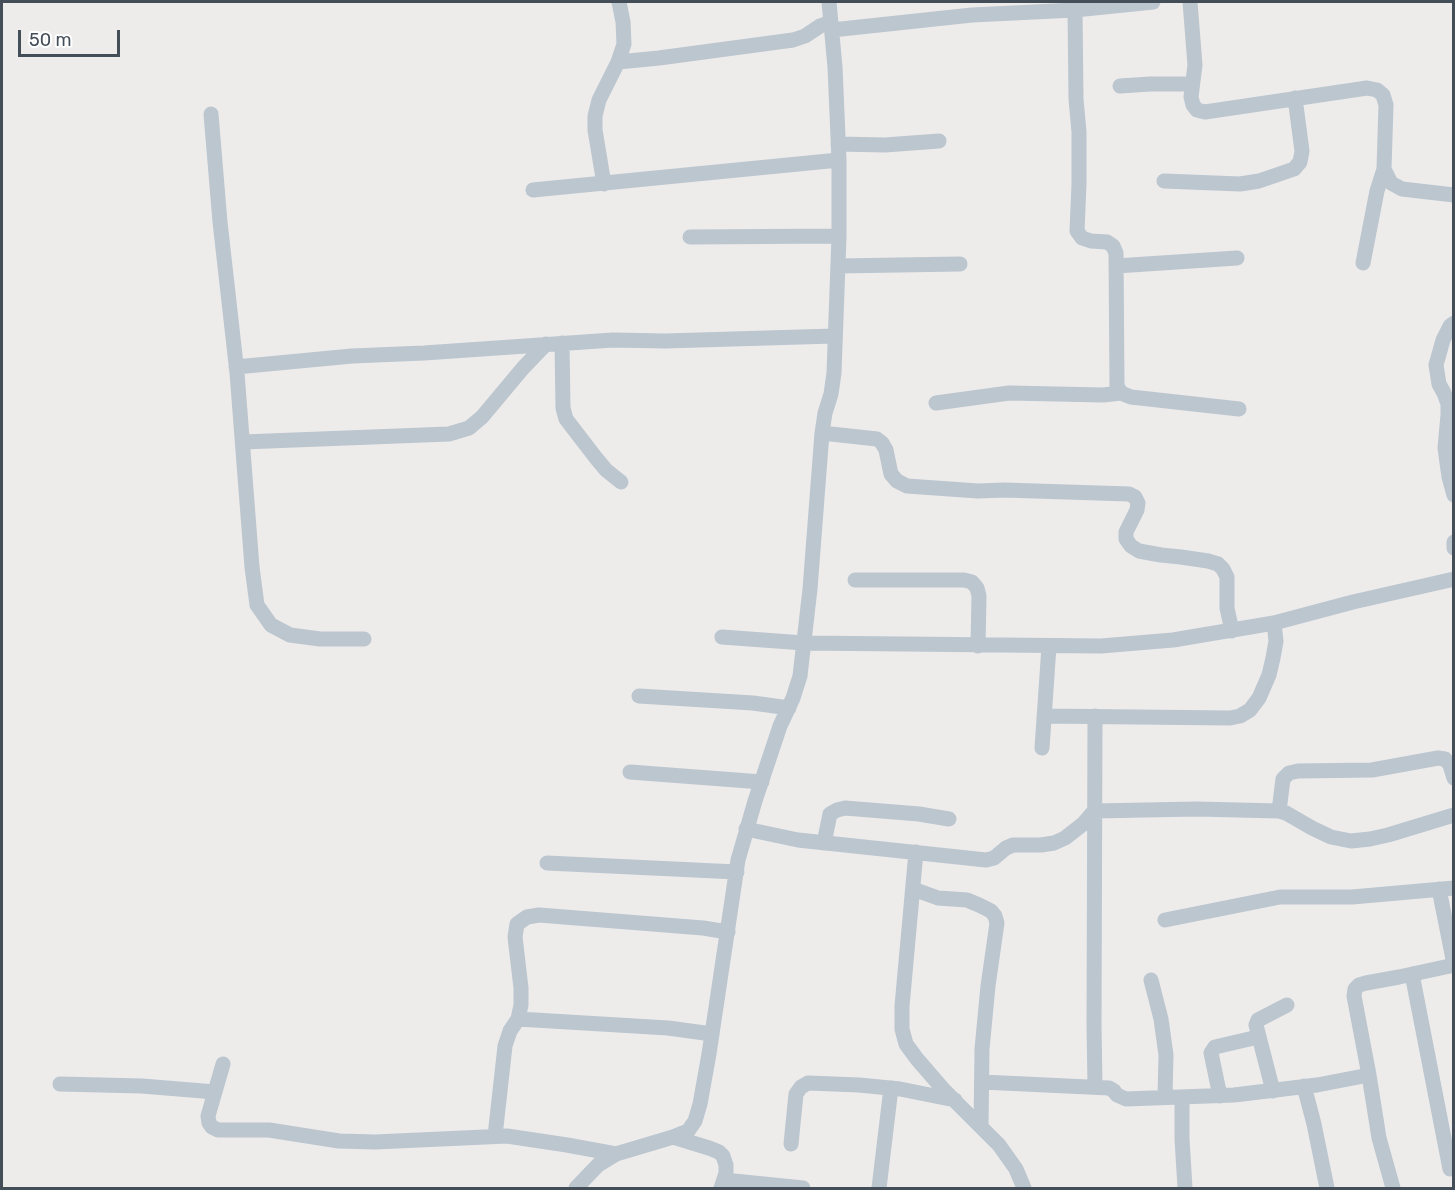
<!DOCTYPE html>
<style>
body{margin:0}
#map{position:relative;width:1455px;height:1190px;overflow:hidden;background:#eeebeb;font-family:Rubik,sans-serif}
canvas{display:block}
.frame{position:absolute;inset:0;border:3px solid #434e59;pointer-events:none}
.scale{position:absolute;left:18px;top:30px;width:102px;height:27px;box-sizing:border-box;border:3px solid #434e59;border-top:0;padding-left:8px;font-size:18px;line-height:21px;white-space:nowrap;color:#434e59;-webkit-text-stroke:4px #fff;paint-order:stroke}
</style>
<div id="map">
<canvas width="1455" height="1190"></canvas>
<div class="frame"></div>
<div class="scale">50 m</div>
</div>
<script>
const ctx = document.querySelector('canvas').getContext('2d');
ctx.lineJoin = 'round';
function shape(rows) {
  const path = new Path2D();
  for (const r of rows) {
    path.moveTo(r[0], r[1]);
    for (let i = 2; i < r.length; i += 2) path.lineTo(r[i], r[i + 1]);
  }
  return path;
}
function stroke(path, color, width, dash) {
  ctx.strokeStyle = color;
  ctx.lineWidth = width;
  ctx.lineCap = dash ? 'butt' : 'round';
  ctx.setLineDash(dash || []);
  ctx.stroke(path);
}
const street = shape([
 [1190,2,1195,65,1191,97,1193,105,1197,110,1205,112,1367,88,1377,90,1383,95,1386,105,1384,169,1391,183,1402,189,1454,195],
 [1075,10,1076,99,1079,132,1079,184,1077,231,1082,238,1091,241,1107,242,1113,246,1116,253,1117,386,1121,393,1131,397,1239,409],
 [832,30,972,15,1075,10,1153,2],
 [618,62,659,58,793,40,805,36,820,26,831,22],
 [1120,86,1150,84,1192,84],
 [211,114,220,222,237,373,252,567,257,605,271,625,290,635,320,639,364,639],
 [838,144,885,145,939,141],
 [1164,181,1240,184,1259,181,1294,169,1300,162,1302,151,1295,98],
 [604,184,595,130,595,116,599,100,618,62,624,44,623,22,619,2],
 [533,190,839,160],
 [690,237,839,236],
 [1363,263,1377,191,1384,169],
 [838,266,960,264],
 [1116,266,1237,258],
 [1454,323,1450,326,1443,340,1436,365,1439,384,1444,393,1448,404,1448,415,1445,448,1449,477,1454,495],
 [562,343,563,408,566,419,596,458,606,470,621,482],
 [236,367,352,356,424,353,613,340,665,341,834,336],
 [936,403,1009,393,1103,395,1121,393],
 [822,433,877,439,882,443,886,450,891,474,897,481,907,486,978,491,1004,490,1129,494,1135,497,1138,503,1137,510,1126,532,1126,539,1131,546,1139,551,1161,555,1181,557,1208,561,1218,564,1223,569,1227,577,1227,608,1232,631],
 [243,442,449,434,469,428,482,417,523,368,546,344],
 [1454,542,1454,548],
 [855,580,964,580,972,582,977,588,979,596,978,646],
 [722,637,804,643,1101,646,1173,640,1274,623,1353,602,1454,579],
 [639,696,753,703,789,708],
 [1044,716,1230,718,1240,716,1250,710,1259,698,1269,675,1273,658,1276,641,1274,623],
 [1095,716,1094,1025,1095,1086],
 [1042,748,1049,646],
 [630,772,762,782],
 [1279,811,1283,779,1289,773,1298,771,1372,770,1438,758,1445,759,1450,765,1454,778],
 [746,829,798,840,986,860,994,858,1006,848,1013,845,1041,845,1054,843,1065,838,1083,824,1094,811,1197,809,1279,811,1286,813,1312,828,1331,837,1351,841,1370,839,1388,835,1454,815],
 [824,843,830,814,837,810,845,808,919,814,949,819],
 [916,852,902,1006,902,1029,906,1044,917,1059,943,1089,999,1145,1016,1169,1024,1188],
 [547,863,737,872],
 [913,889,938,898,967,900,979,905,991,911,995,916,997,923,988,986,982,1049,981,1126],
 [1439,889,1454,964],
 [1165,920,1280,897,1352,897,1454,888],
 [1412,974,1450,1169],
 [1151,980,1161,1019,1166,1055,1165,1097],
 [518,1019,668,1028,712,1034],
 [223,1064,208,1116,209,1123,212,1127,218,1130,269,1130,339,1141,375,1142,507,1136,567,1145,616,1154],
 [982,1082,1109,1088,1114,1091,1117,1095,1126,1099,1234,1095,1317,1085,1369,1075],
 [60,1084,142,1086,215,1092],
 [1304,1086,1314,1124,1327,1188],
 [1273,1091,1256,1025,1258,1020,1287,1005],
 [1220,1096,1211,1053,1215,1047,1258,1037],
 [1182,1097,1182,1139,1185,1188],
 [495,1136,505,1046,510,1031,518,1019,521,1005,521,988,515,937,517,924,527,917,539,915,703,928,728,932],
 [673,1137,709,1148,719,1152,723,1156,726,1165,726,1173,721,1188],
 [791,1144,796,1094,801,1087,808,1083,859,1085,900,1089,955,1100],
 [724,1180,803,1188],
 [576,1188,598,1165,616,1154,673,1137,688,1131,695,1121,700,1104,709,1054,738,860,755,801,780,726,793,698,800,676,810,589,822,433,825,413,831,394,834,373,839,236,839,160,835,67,829,2],
 [879,1188,891,1088],
 [1393,1188,1379,1138,1369,1075,1354,996,1355,989,1359,985,1366,983,1399,977,1454,965]
]);
stroke(street, '#bbc6cf', 15);
</script>
